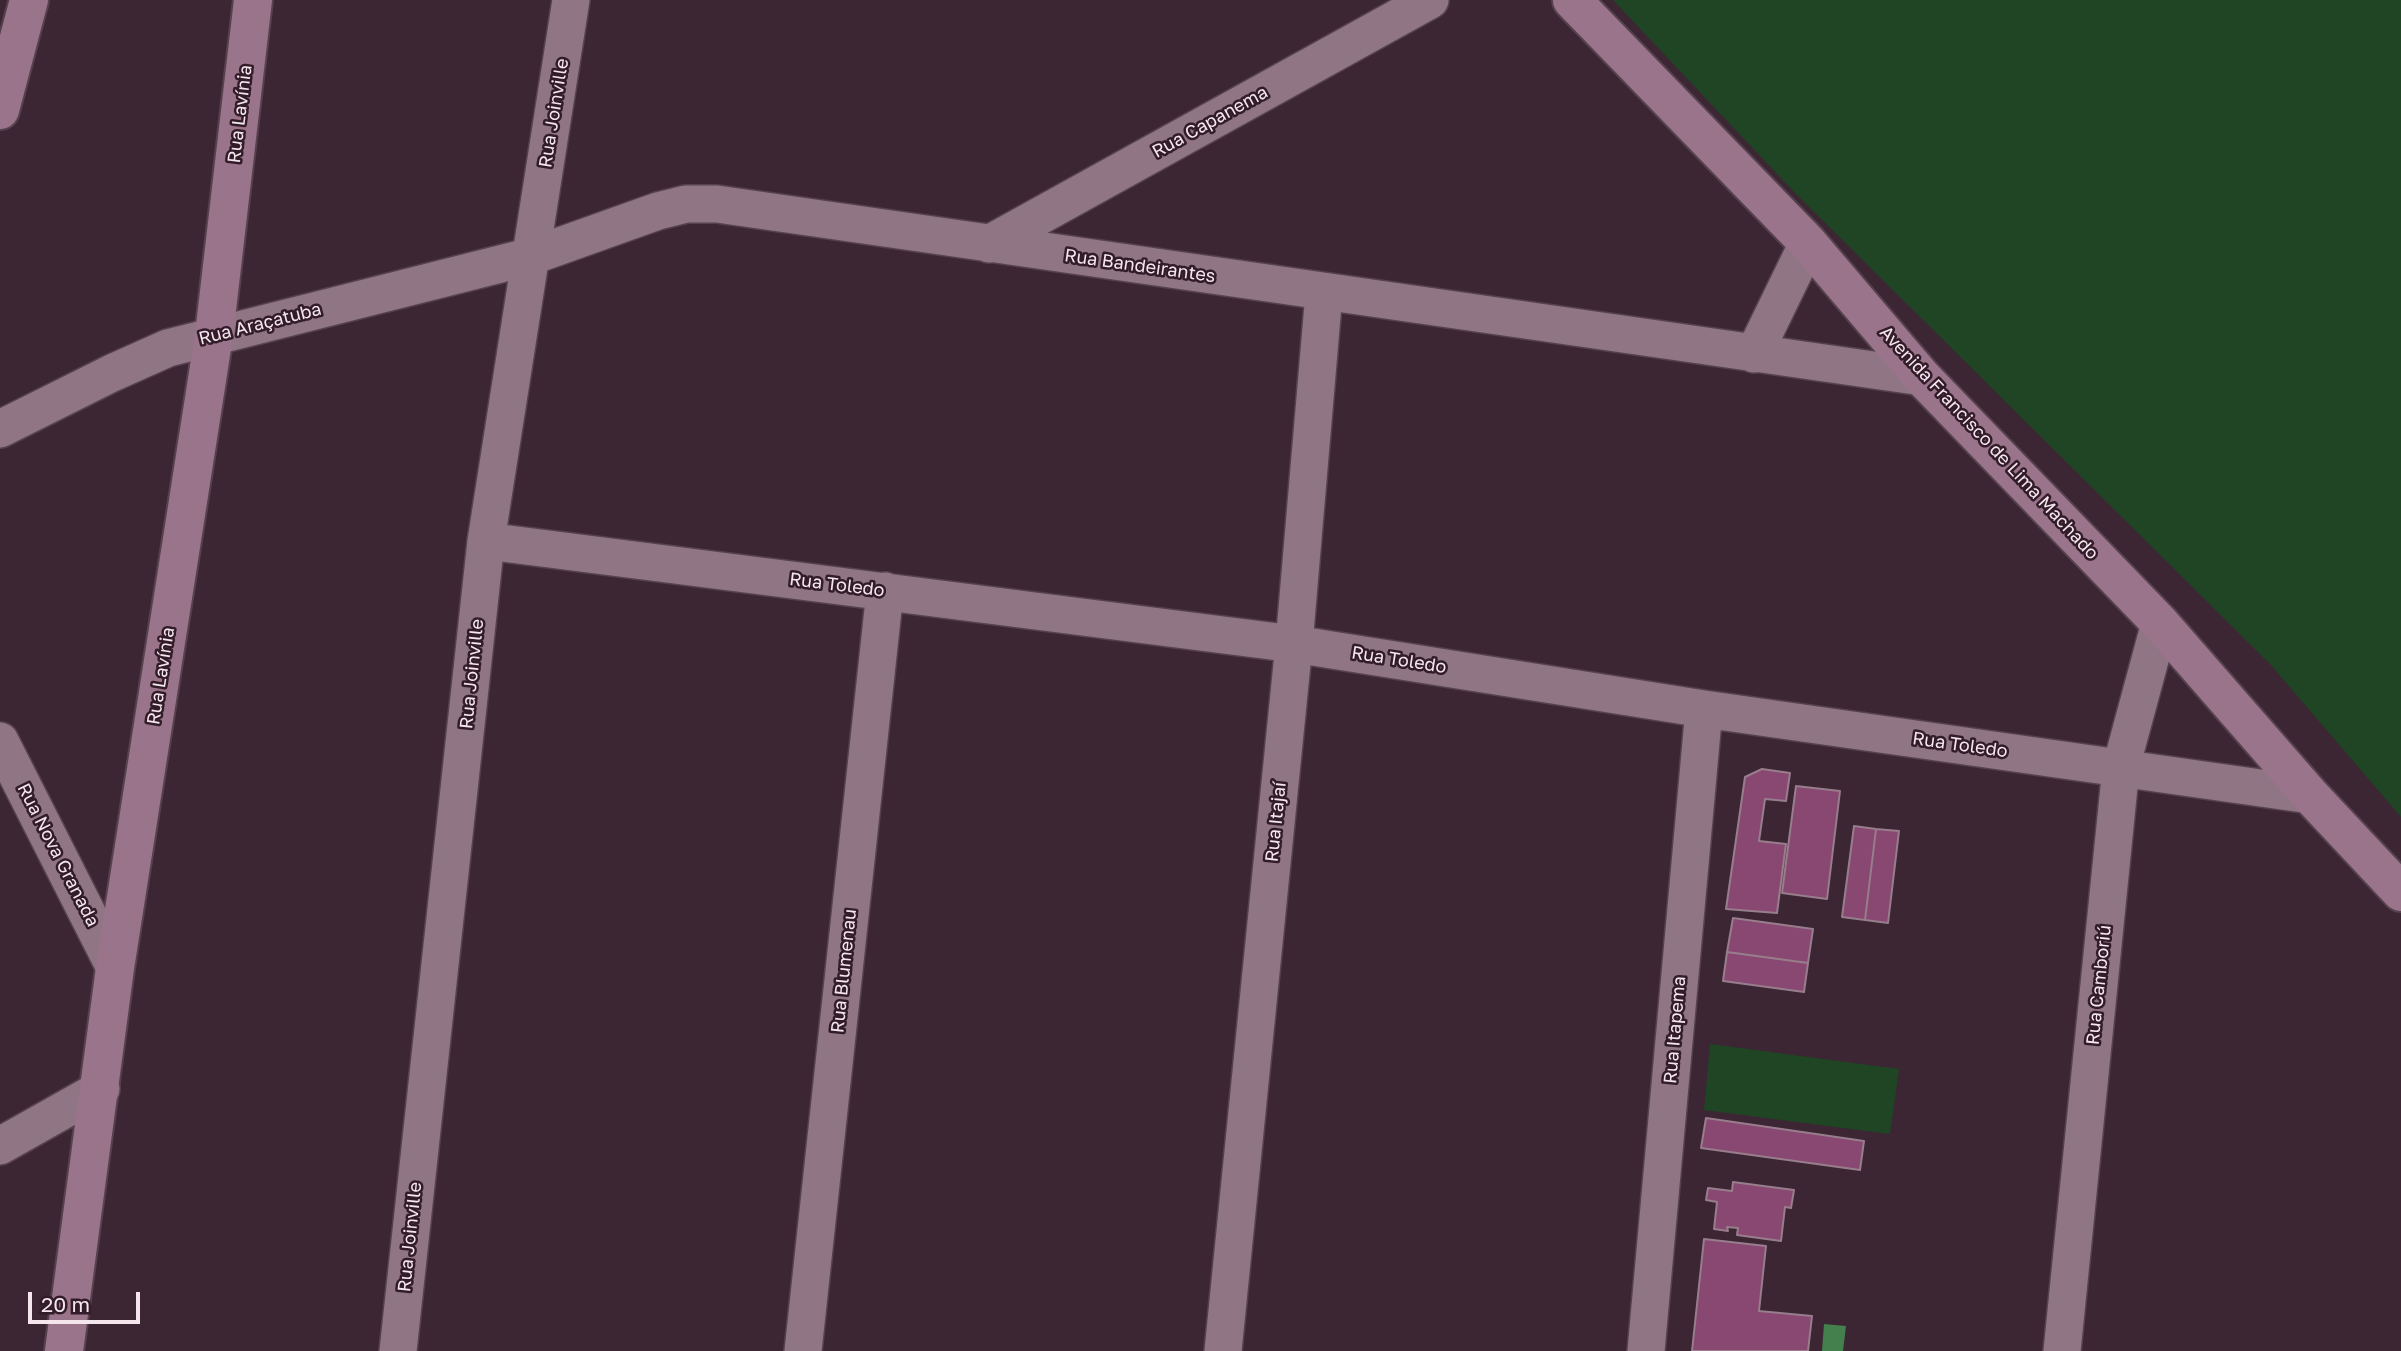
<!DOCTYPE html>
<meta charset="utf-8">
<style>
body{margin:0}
#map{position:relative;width:2401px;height:1351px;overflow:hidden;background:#3c2633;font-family:"Golos Text",sans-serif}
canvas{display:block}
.scale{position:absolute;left:28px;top:1292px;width:112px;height:32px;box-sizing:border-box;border:4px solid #f5e6ee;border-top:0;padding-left:9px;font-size:21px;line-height:24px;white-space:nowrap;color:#f5e6ee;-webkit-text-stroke:5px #321c29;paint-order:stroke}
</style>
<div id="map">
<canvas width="2401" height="1351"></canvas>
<div class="scale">20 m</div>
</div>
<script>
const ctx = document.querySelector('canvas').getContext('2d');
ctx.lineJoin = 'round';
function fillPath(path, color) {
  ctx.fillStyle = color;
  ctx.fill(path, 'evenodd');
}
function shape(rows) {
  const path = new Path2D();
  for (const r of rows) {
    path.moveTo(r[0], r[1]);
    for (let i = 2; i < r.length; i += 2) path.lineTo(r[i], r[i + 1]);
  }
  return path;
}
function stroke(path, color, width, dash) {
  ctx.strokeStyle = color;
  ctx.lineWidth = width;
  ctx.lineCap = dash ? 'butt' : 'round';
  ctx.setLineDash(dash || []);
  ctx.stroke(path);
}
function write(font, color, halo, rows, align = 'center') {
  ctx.font = font + ' "Golos Text",sans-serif';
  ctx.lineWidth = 5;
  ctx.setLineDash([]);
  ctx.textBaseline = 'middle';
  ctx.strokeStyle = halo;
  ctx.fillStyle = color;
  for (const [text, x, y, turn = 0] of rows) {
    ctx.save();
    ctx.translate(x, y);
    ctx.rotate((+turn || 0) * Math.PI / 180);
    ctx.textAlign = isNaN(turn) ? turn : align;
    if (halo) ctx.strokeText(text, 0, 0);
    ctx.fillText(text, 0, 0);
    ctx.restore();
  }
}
const green = shape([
 [1613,0,2401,0,2401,817,2270,664,1794,192],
 [1710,1044,1899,1069,1890,1134,1704,1110]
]);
const water = shape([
 [1824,1324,1846,1326,1843,1351,1822,1351]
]);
const building = shape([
 [1762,769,1790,773,1786,801,1765,799,1759,841,1786,844,1777,913,1726,909,1745,777,1762,769],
 [1796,786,1840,791,1827,899,1782,893,1796,786],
 [1854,826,1876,829,1865,920,1842,917,1854,826],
 [1876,829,1899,831,1888,923,1865,920,1876,829],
 [1733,918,1813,929,1808,963,1727,952,1733,918],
 [1727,952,1808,963,1804,992,1723,981,1727,952],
 [1706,1118,1864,1141,1860,1170,1701,1148,1706,1118],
 [1733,1182,1794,1190,1791,1208,1785,1207,1781,1241,1737,1235,1738,1228,1727,1227,1728,1231,1714,1229,1717,1202,1706,1200,1708,1188,1732,1191,1733,1182],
 [1704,1239,1766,1246,1759,1311,1812,1316,1808,1351,1692,1351,1704,1239]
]);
const street = shape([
 [989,244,1430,0],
 [1754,354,1808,243],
 [0,429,112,373,168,348,532,256,658,211,686,204,717,204,1922,377],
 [486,541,1294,644,1704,709,2310,795],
 [0,741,115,968],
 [0,1146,101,1089],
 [398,1351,486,541,571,0],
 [803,1351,885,591],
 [1223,1351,1294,644,1324,293],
 [1646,1351,1704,709],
 [2062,1351,2121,767,2160,623]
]);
const secondary = shape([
 [1572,0,1808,243,1922,377,2160,623,2310,795,2401,892],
 [0,110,29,0],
 [64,1351,115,968,214,335,253,0]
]);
const streetNames = [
 ["Rua Joinville",554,113,-81],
 ["Rua Lavínia",240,114,-83],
 ["Rua Capanema",1210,122,-29],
 ["Rua Bandeirantes",1140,266,8],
 ["Rua Araçatuba",260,324,-14],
 ["Avenida Francisco de Lima Machado",1989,443,47],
 ["Rua Toledo",837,585,7],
 ["Rua Toledo",1399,660,9],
 ["Rua Joinville",472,674,-84],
 ["Rua Lavínia",161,676,-81],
 ["Rua Toledo",1960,745,8],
 ["Rua Itajaí",1276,822,-84],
 ["Rua Nova Granada",58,855,63],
 ["Rua Blumenau",844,971,-84],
 ["Rua Camboriú",2099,985,-84],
 ["Rua Itapema",1675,1030,-85],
 ["Rua Joinville",410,1237,-84]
];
fillPath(green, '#1f4525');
fillPath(water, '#44804d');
fillPath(building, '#884871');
stroke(building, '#987d8c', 2);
stroke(street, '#55424e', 40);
stroke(secondary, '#55424e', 42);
stroke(street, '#907584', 37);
stroke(secondary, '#9a748a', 38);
write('18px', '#f5e6ee', '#321c29', streetNames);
</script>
